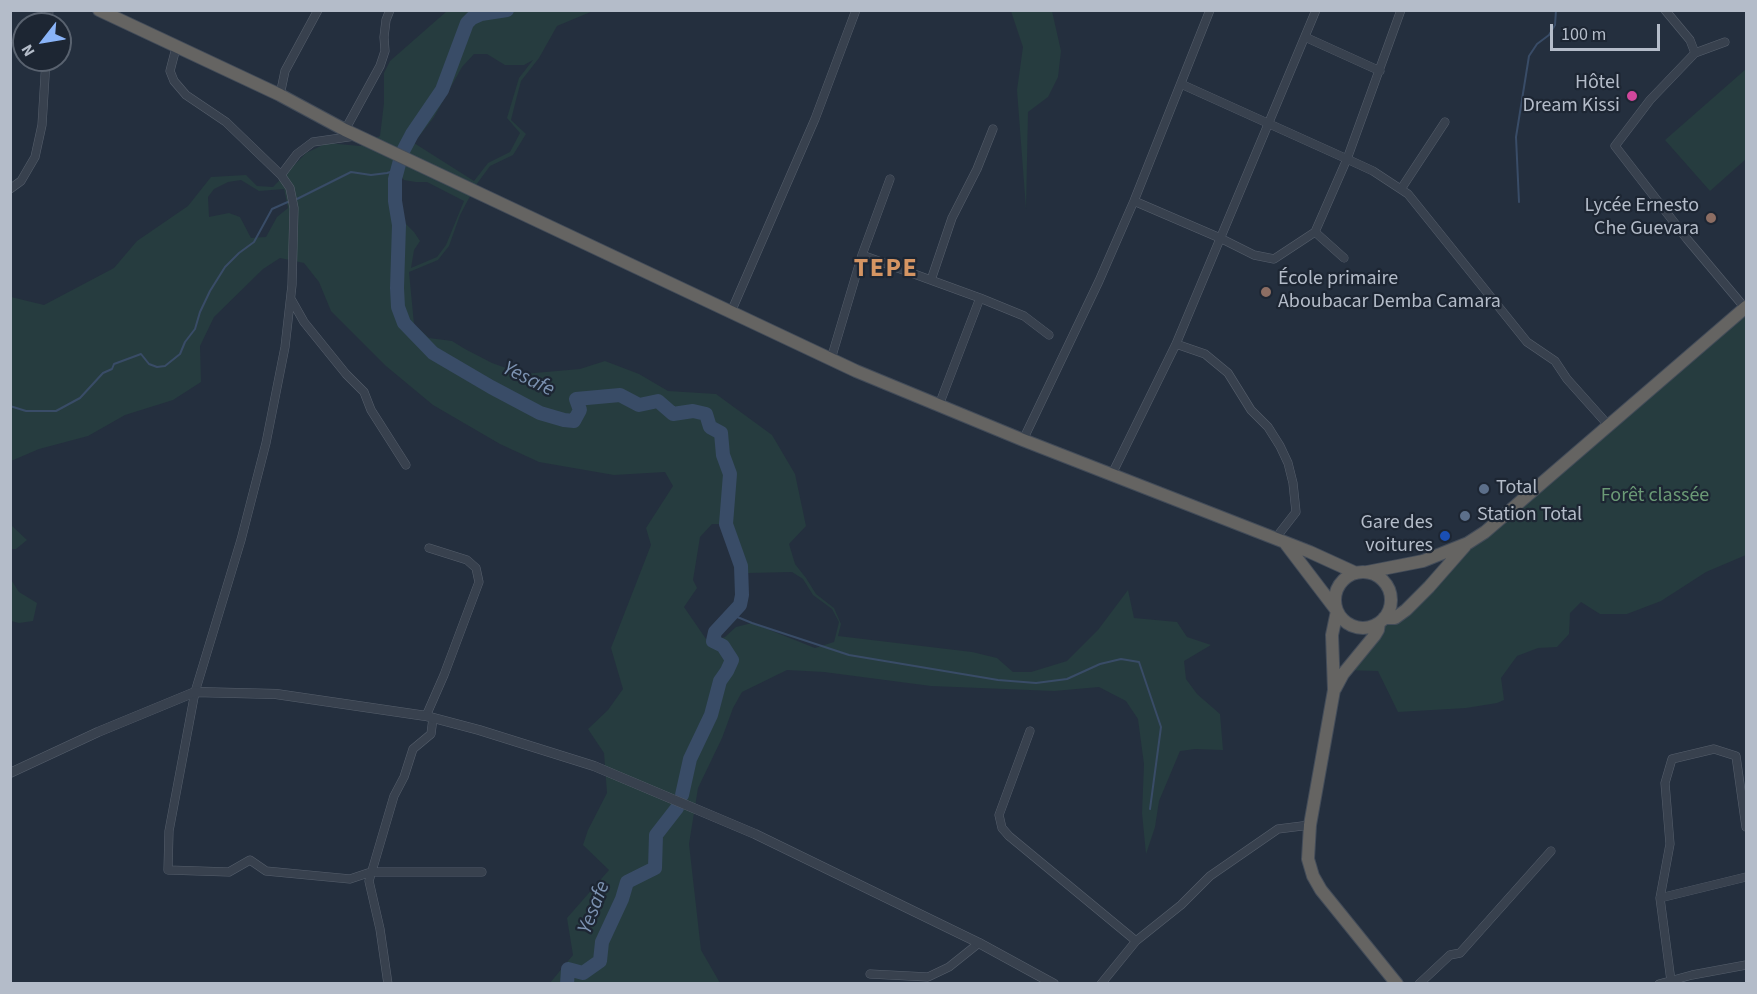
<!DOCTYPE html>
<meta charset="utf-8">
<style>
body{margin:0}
#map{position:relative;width:1757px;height:994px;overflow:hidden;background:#242f3e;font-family:"Source Sans 3",sans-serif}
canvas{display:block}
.frame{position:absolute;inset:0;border:12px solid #b4bcc9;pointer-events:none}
.north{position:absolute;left:12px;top:12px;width:60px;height:60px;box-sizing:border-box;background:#1d2633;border:2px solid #59626f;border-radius:50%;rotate:239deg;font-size:16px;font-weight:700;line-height:24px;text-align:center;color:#b4bcc9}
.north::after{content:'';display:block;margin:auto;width:21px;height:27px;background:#8ab4f8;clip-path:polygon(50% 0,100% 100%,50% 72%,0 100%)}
.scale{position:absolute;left:1550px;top:24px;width:110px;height:27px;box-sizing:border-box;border:3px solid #b4bcc9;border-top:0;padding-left:8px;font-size:18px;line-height:21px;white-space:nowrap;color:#b4bcc9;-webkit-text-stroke:4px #1d2633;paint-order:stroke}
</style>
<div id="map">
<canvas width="1757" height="994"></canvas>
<div class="frame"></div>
<div class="north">N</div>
<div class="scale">100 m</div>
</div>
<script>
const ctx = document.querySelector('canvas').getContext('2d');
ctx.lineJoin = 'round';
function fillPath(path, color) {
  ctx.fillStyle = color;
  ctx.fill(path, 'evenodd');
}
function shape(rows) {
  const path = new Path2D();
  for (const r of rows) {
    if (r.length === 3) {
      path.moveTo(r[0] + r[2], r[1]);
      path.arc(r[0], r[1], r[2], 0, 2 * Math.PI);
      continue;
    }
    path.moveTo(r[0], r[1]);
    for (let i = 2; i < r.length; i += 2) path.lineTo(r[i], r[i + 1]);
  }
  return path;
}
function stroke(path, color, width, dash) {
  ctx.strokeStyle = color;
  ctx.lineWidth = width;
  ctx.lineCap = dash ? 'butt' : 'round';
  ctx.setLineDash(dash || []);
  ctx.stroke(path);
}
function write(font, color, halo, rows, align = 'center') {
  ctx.font = font + ' "Source Sans 3",sans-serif';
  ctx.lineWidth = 4.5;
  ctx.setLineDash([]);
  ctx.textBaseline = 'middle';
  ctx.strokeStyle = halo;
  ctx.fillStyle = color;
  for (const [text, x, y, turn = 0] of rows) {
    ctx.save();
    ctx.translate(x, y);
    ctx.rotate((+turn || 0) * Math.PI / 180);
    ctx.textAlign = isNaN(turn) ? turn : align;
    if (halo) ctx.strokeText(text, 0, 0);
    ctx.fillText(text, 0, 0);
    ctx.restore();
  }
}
const green = shape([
 [447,11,593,11,557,26,539,58,521,81,517,96,511,120,526,134,513,155,490,166,476,185,460,215,449,246,438,260,409,272,414,324,429,338,452,341,465,349,492,363,523,374,580,369,605,361,639,374,668,391,716,394,772,435,795,474,806,526,789,544,795,564,806,578,816,594,834,608,841,624,838,636,972,652,997,658,1013,672,1031,672,1067,661,1098,630,1128,590,1134,618,1177,622,1187,637,1211,645,1184,661,1186,679,1197,694,1220,714,1223,750,1195,749,1180,751,1159,801,1155,827,1146,854,1142,813,1144,764,1138,719,1126,701,1099,687,1054,691,931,686,824,672,787,670,742,692,733,708,722,738,698,788,689,844,701,950,720,983,550,983,573,955,567,918,609,870,583,845,588,830,607,793,604,753,588,729,608,710,623,689,611,648,651,545,646,528,673,486,665,472,614,475,539,462,500,444,433,405,386,366,331,311,319,282,304,263,280,258,263,269,214,317,200,346,201,382,173,400,125,415,88,436,39,449,11,461,11,297,44,305,114,268,137,241,188,206,211,177,246,175,257,186,273,187,306,153,327,143,360,146,380,136,384,103,384,73,390,61],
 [474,54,487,54,505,65,524,65,533,60,519,78,507,118,520,133,510,152,488,163,474,181,414,143,434,117,462,67],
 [397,171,404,180,416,182,427,182,464,201,446,245,437,257,411,268,414,250,420,241,414,232,405,223,399,225,395,201,395,179],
 [241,180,259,191,284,189,288,208,277,217,266,237,251,238,240,217,229,213,209,217,208,197,214,189,228,182],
 [712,524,726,524,741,566,748,573,792,572,803,579,813,595,832,609,839,622,834,642,815,648,752,623,736,627,725,637,713,641,706,639,684,607,697,588,693,580,700,537],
 [1011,11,1052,11,1061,51,1058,77,1048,97,1028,112,1026,209,1017,90,1023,47],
 [1746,69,1746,159,1710,191,1665,140],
 [1746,300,1746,555,1706,572,1661,601,1627,614,1600,614,1581,602,1570,613,1569,634,1557,647,1538,648,1517,656,1501,678,1504,700,1497,703,1466,708,1398,712,1378,671,1343,670,1434,571,1463,550,1472,536],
 [11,525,27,540,16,549,11,549],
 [10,578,19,592,37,603,33,621,19,623,11,621]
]);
const stream = shape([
 [295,200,351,172,371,175,387,173,397,170],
 [1519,202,1516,137,1529,56,1537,44,1549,35,1555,25,1556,10],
 [10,406,26,411,56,411,80,398,103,373,112,369,114,364,141,354,149,364,157,367,165,366,180,354,185,342,195,329,200,312,210,291,225,267,239,253,254,242,272,209,290,201],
 [730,614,752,623,849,655,998,680,1036,683,1067,679,1100,664,1121,659,1139,662,1161,727,1150,809]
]);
const river = shape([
 [507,10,481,14,472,18,467,23,442,90,412,134,402,153,395,179,395,201,399,225,397,288,398,307,404,323,433,353,491,387,540,413,564,420,574,421,580,410,576,399,620,395,639,405,658,401,673,414,693,411,706,414,710,427,721,433,723,455,730,474,726,524,741,566,742,595,740,605,715,632,713,641,723,646,732,660,727,671,720,681,711,715,690,759,682,795],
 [567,984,568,969,583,973,600,961,602,942,622,899,627,882,655,868,656,835,677,808]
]);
const minor = shape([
 [1665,10,1690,40,1695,53],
 [48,24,49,10],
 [1305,37,1380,71],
 [1725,42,1695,53,1650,100,1615,146,1687,239,1745,308],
 [176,48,170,71,174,81,186,95,226,122,281,175,290,188,294,208,292,285,285,347,266,443,241,540,195,692,169,831,168,870,229,872,250,860,266,871,350,879,371,872,482,872],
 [1181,84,1347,159,1373,171,1408,194,1527,342,1555,361,1567,379,1609,426],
 [280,95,285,71,318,10],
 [345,130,380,66,385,51,384,37,386,20,390,10],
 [281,175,297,154,313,142,355,136],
 [10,189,21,181,35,157,42,125,46,60],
 [1401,189,1445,122],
 [1134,201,1220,238,1254,255,1274,259,1315,232,1344,258],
 [1315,232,1347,159,1401,10],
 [862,255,980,298,939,405],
 [931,280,952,218,977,169,993,129],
 [980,298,1024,316,1049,335],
 [291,299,304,322,346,374,364,392,371,410,406,465],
 [731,312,815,119,856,10],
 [1176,344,1205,354,1228,373,1251,410,1268,427,1280,446,1288,463,1293,483,1296,512,1275,539],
 [831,359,862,255,890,179],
 [1023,440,1099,281,1134,201,1210,10],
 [1112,474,1176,344,1316,10],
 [426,716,444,675,479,582,476,568,467,560,429,548],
 [1030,731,999,815,1002,828,1009,836,1136,941],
 [1660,898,1746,877],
 [870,974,928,977,949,967,979,943],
 [1671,981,1660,898,1670,844,1665,783,1672,759,1714,749,1736,756,1746,827],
 [388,984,380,929,369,881,394,796,404,777,413,749,431,734,433,718],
 [1101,984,1136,941,1181,905,1210,876,1278,829,1310,825],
 [1419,984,1450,955,1460,953,1551,851],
 [1659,984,1692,975,1746,965]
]);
const tertiary = shape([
 [10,773,98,732,195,692,276,694,426,716,479,730,594,766,755,834,979,943,1054,984]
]);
const trunk = shape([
 [99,10,280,95,345,130,856,371,1023,440,1310,552,1356,573],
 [1286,544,1337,611,1332,635,1334,690,1310,825,1308,859,1313,876,1321,890,1397,984],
 [1367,572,1423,561,1468,543,1485,532,1746,307],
 [1363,600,28],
 [1384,618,1395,618,1406,610,1429,587,1465,546],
 [1335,689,1343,674,1375,635,1378,630,1379,623]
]);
const markers = [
 [1632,96,6,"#d1479c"],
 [1711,218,6,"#8d6e63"],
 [1266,292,6,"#8d6e63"],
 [1484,489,6,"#5c6f8a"],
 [1465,516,6,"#5c6f8a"],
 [1445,536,6,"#1a4fb4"]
];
const poiNames = [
 ["Hôtel",1620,84],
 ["Dream Kissi",1620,107],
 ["Lycée Ernesto",1699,207],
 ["Che Guevara",1699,230],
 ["École primaire",1278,280,"left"],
 ["Aboubacar Demba Camara",1278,303,"left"],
 ["Total",1496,489,"left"],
 ["Station Total",1477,516,"left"],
 ["Gare des",1433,524],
 ["voitures",1433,547]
];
const parkNames = [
 ["Forêt classée",1655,497]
];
const waterNames = [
 ["Yesafe",528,380,26],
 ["Yesafe",595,908,-69]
];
const districtNames = [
 ["TEPE",886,270]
];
fillPath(green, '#263c3f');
stroke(stream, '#394c67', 2);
stroke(river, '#394c67', 14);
stroke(minor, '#565f6c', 9);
stroke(tertiary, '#565f6c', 10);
stroke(trunk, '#434c59', 14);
stroke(minor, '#38414e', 8);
stroke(tertiary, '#38414e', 9);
stroke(trunk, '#656462', 12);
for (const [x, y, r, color] of markers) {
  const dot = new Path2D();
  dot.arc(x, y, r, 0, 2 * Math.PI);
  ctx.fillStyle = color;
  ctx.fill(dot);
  stroke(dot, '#1d2633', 2);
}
write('20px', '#b4bcc9', '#1d2633', poiNames, 'right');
write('20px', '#6b9a76', '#1d2633', parkNames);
write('italic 21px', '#7c92b1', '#1d2633', waterNames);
ctx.letterSpacing = '1.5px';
write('bold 26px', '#d59563', '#1d2633', districtNames);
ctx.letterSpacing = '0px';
</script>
